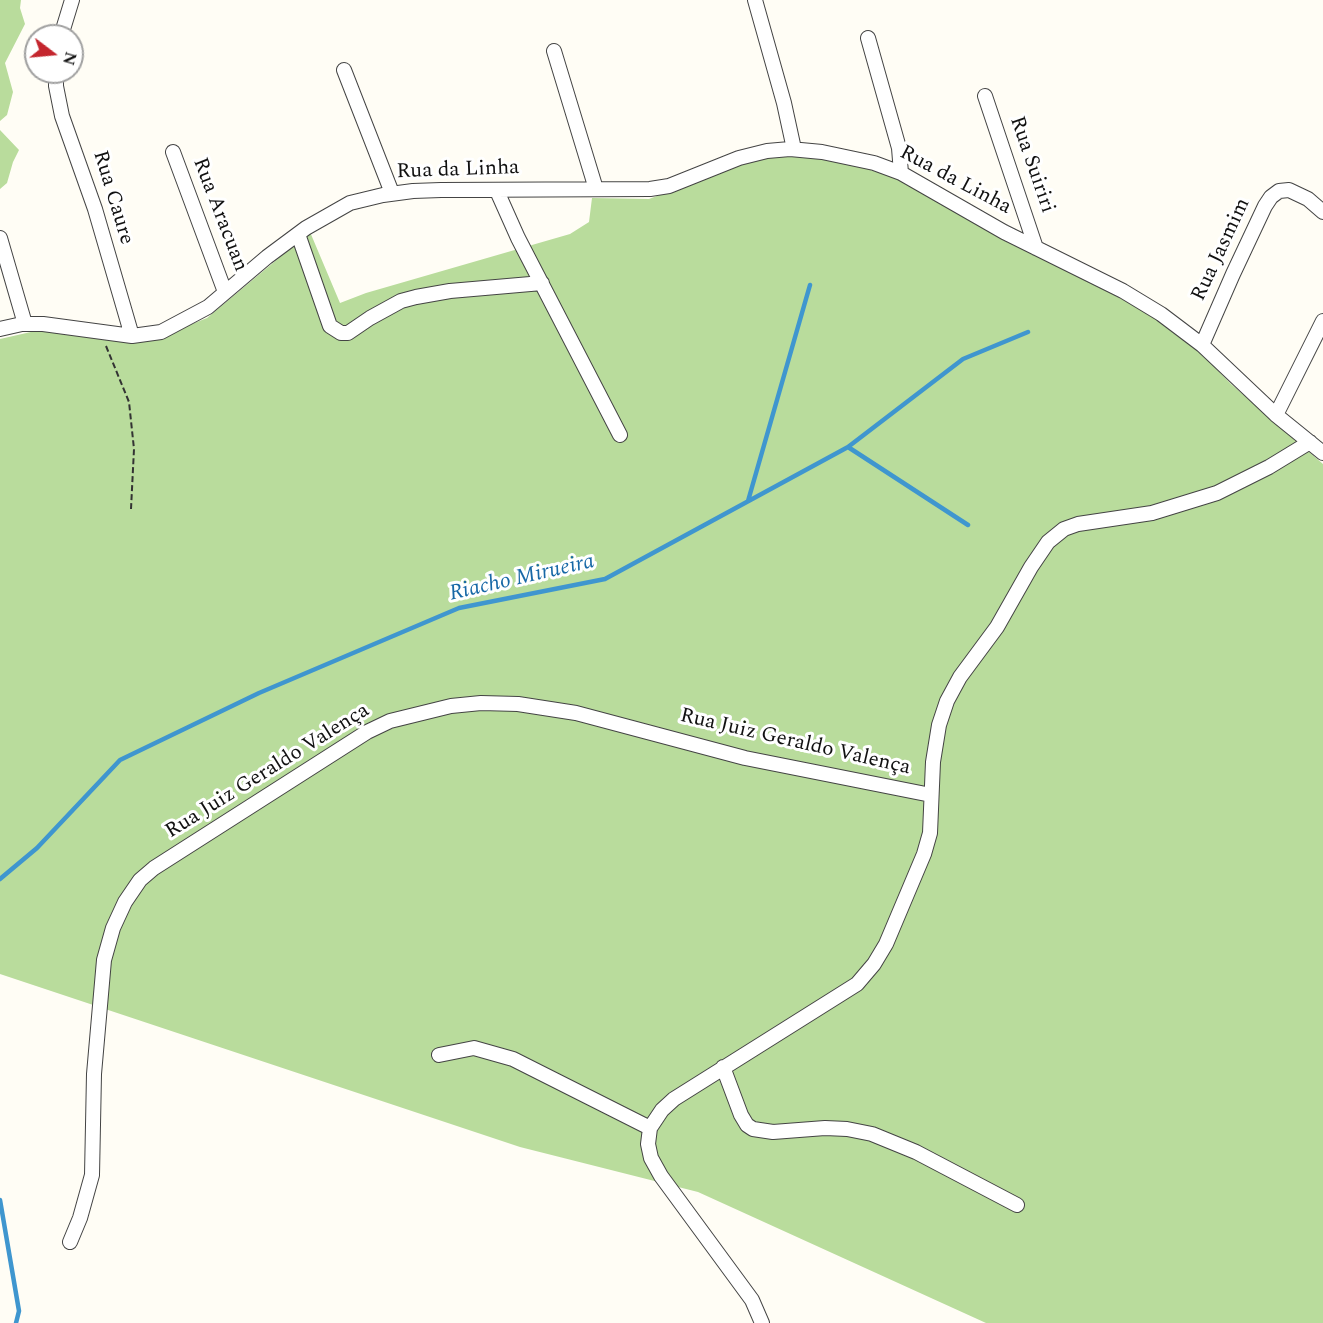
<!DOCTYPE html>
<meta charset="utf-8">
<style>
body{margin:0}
#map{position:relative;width:1323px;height:1323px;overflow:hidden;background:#fffdf5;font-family:Spectral,serif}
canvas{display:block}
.north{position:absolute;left:24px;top:24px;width:60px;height:60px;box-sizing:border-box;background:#fff;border:2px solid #a0a0a0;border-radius:50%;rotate:106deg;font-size:16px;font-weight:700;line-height:24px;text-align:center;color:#111}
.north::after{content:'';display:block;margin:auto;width:21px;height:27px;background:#c4262e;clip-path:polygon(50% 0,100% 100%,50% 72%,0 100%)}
</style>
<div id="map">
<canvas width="1323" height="1323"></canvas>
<div class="north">N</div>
</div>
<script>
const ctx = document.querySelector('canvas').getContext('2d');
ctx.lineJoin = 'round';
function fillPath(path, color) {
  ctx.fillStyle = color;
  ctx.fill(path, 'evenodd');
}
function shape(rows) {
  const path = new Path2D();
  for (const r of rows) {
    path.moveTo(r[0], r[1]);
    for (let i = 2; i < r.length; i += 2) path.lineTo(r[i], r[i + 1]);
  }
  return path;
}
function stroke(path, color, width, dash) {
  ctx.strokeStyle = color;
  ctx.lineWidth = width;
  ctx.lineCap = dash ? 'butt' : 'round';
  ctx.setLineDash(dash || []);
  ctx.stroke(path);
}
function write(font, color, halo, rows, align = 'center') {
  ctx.font = font + ' Spectral,serif';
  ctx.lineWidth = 6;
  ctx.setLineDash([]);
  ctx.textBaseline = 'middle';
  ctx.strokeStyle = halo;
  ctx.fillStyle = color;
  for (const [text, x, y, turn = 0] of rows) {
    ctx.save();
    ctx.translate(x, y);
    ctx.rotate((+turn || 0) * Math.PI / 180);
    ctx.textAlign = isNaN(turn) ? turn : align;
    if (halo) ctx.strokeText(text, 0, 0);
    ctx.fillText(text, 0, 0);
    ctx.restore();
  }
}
const forest = shape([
 [0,0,21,0,20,8,25,24,5,63,13,92,7,115,0,121],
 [0,130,19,150,13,162,7,183,0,189],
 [791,154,858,166,902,180,1155,317,1195,347,1231,384,1323,464,1323,1323,986,1323,698,1192,520,1147,0,974,0,339,44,329,159,337,207,318,310,232,340,303,366,293,570,234,589,222,592,198,649,199,747,162]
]);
const stream = shape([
 [848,447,968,525],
 [748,501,810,285],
 [0,879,37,848,120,760,259,693,459,608,605,579,848,447,963,359,1028,332],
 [0,1200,19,1311,16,1323]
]);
const path = shape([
 [106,346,129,402,134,449,131,509]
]);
const minor = shape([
 [755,0,784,103,794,149],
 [61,36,72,0],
 [868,38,899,148,901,173],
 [554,51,596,189],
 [344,70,392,193],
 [56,72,56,86,62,116,95,209,132,336],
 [985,96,1036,248],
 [173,152,225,292],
 [497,191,518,238,620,435],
 [298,234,330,326,341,333,348,333,370,318,401,301,416,297,450,291,542,283],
 [0,238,25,324],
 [0,329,22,324,43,324,132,336,161,332,208,307,267,257,306,228,350,203,383,195,413,191,441,190,650,189,669,186,739,158,767,151,790,149,822,152,874,163,901,173,1004,232,1123,291,1161,314,1202,345,1276,415,1323,453],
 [1202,345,1233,274,1265,206,1271,197,1279,191,1289,190,1308,199,1323,212],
 [1276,415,1323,321],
 [439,1055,474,1048,513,1059,650,1128],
 [723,1067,741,1115,747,1125,753,1129,773,1132,825,1128,847,1129,872,1134,916,1152,1017,1205],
 [70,1242,80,1218,92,1175,94,1074,104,960,113,928,125,902,140,880,154,868,367,732,390,721,451,706,481,703,518,704,576,713,745,758,931,795],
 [762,1323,752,1300,661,1176,651,1158,648,1144,650,1128,662,1110,674,1099,857,984,874,964,886,944,924,854,930,833,933,762,939,725,947,701,960,677,997,627,1031,567,1048,542,1064,529,1078,524,1152,513,1217,493,1269,467,1310,442]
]);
const streetNames = [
 ["Rua Suiriri",1031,165,71],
 ["Rua da Linha",458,171,-2],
 ["Rua da Linha",955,181,28],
 ["Rua Caure",112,198,73],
 ["Rua Aracuan",219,215,69],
 ["Rua Jasmim",1222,250,-65],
 ["Rua Juiz Geraldo Valença",795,743,13],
 ["Rua Juiz Geraldo Valença",268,772,-32]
];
const waterNames = [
 ["Riacho Mirueira",522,579,-13]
];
fillPath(forest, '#b9dc9c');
stroke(stream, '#3f96cf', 4.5);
stroke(minor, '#444', 16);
stroke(path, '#333', 2, [6, 3]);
stroke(minor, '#fff', 14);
write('21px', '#111', '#fff', streetNames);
write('italic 22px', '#1768a6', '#fff', waterNames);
</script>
